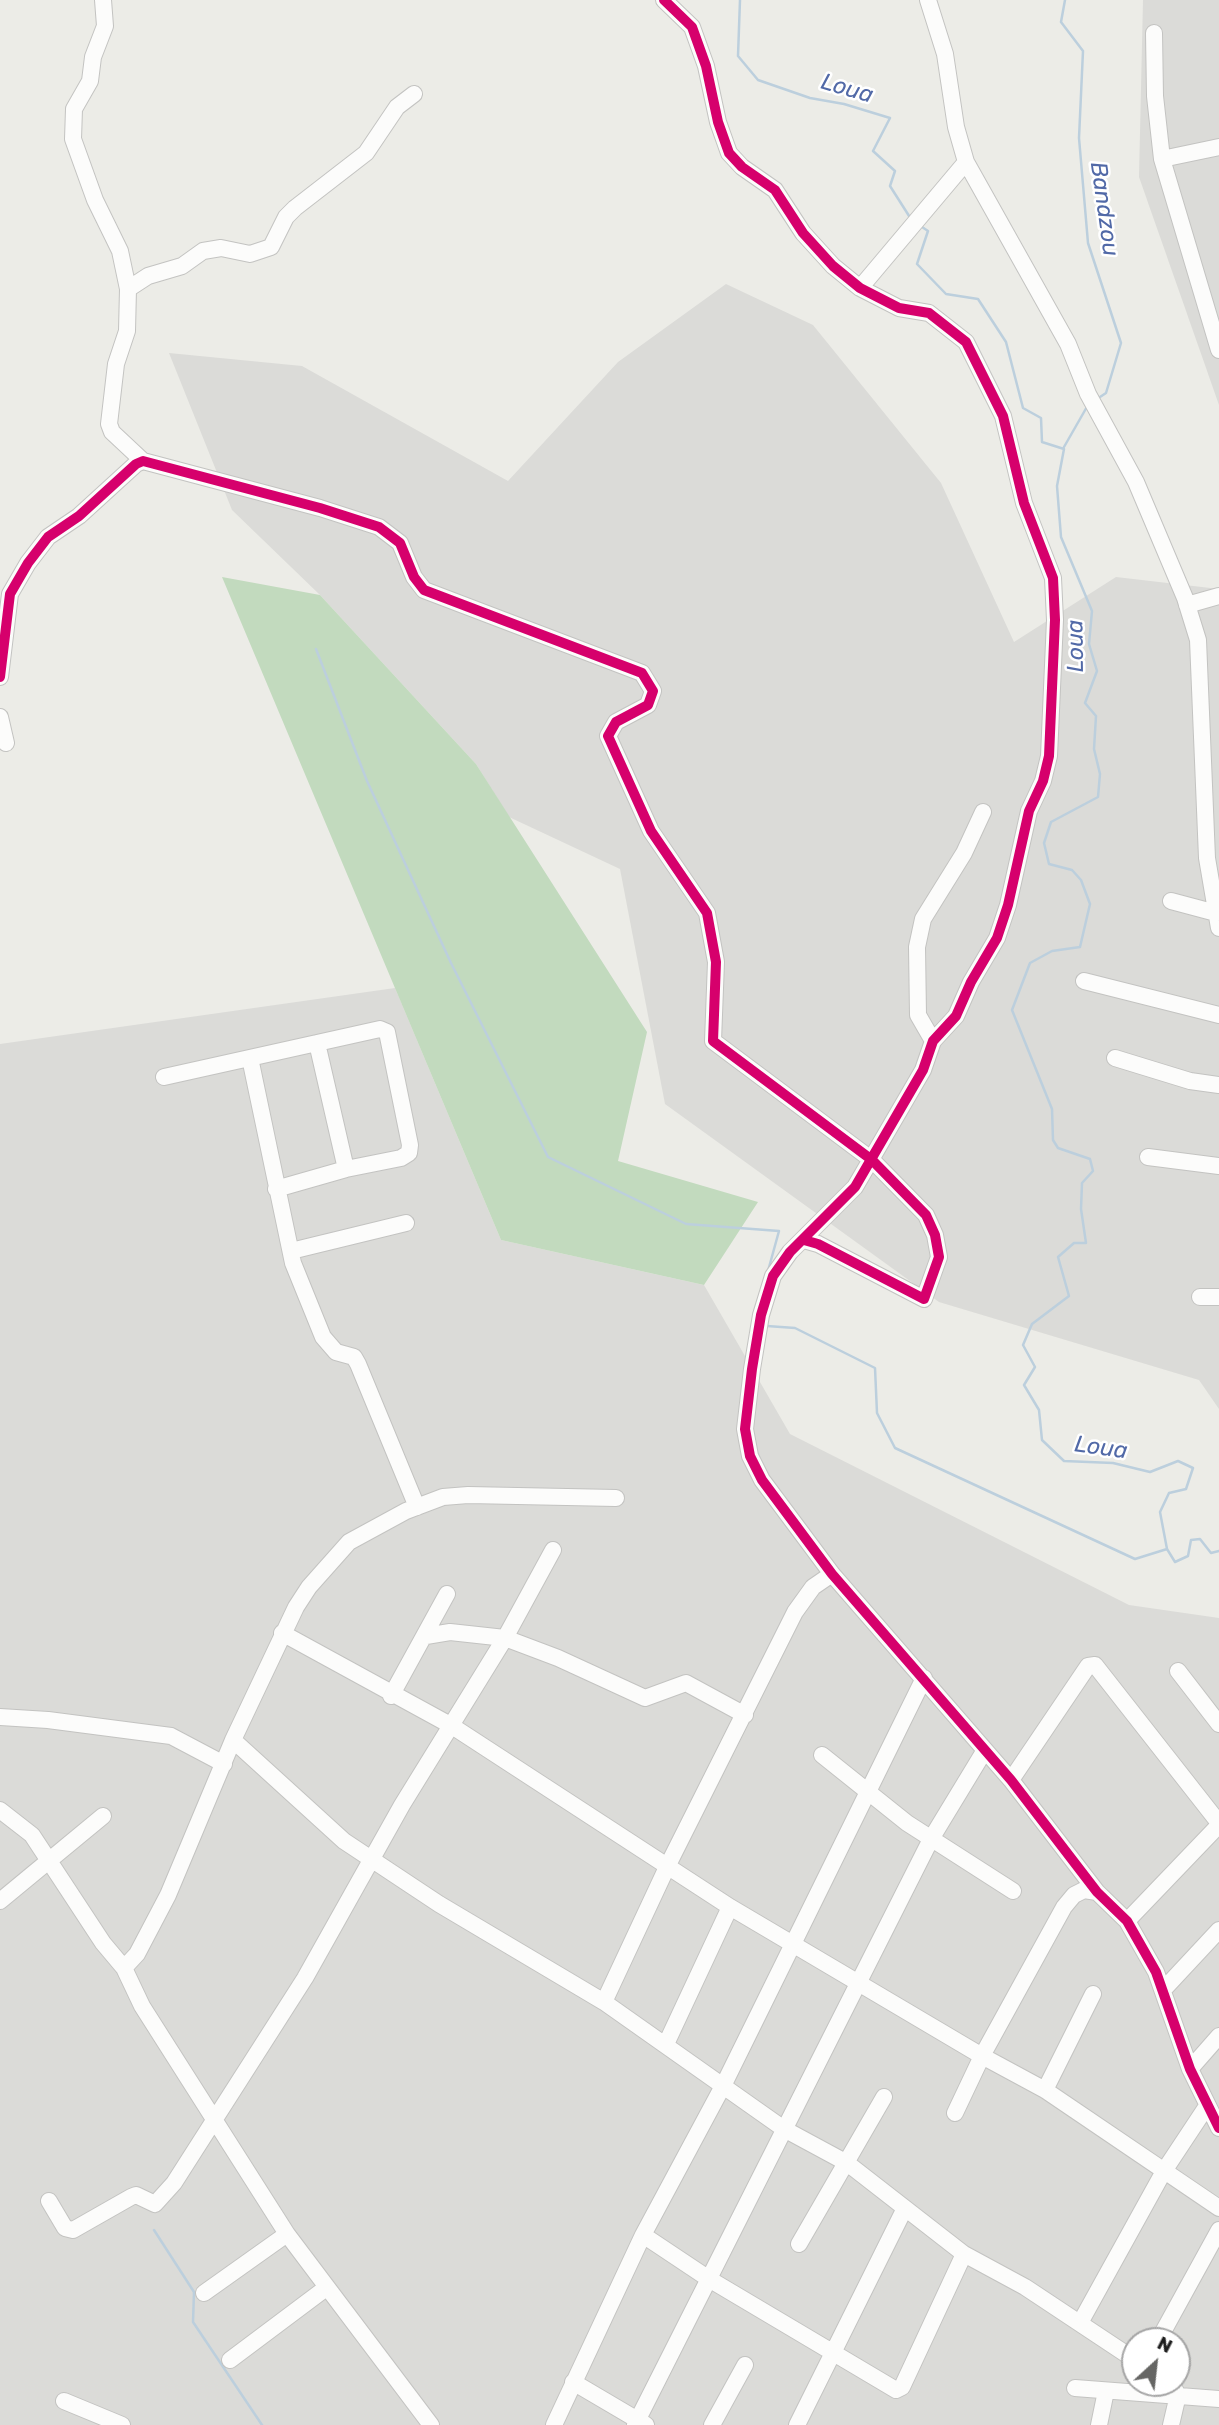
<!DOCTYPE html>
<style>
body{margin:0}
#map{position:relative;width:1219px;height:2425px;overflow:hidden;background:#ecece7;font-family:Rubik,sans-serif}
canvas{display:block}
.north{position:absolute;left:1121px;top:2327px;width:70px;height:70px;box-sizing:border-box;background:#fff;border:2px solid #a5a5a5;border-radius:50%;rotate:27deg;font-size:19px;font-weight:700;line-height:28px;text-align:center;color:#1e1e1e}
.north::after{content:'';display:block;margin:auto;width:24px;height:32px;background:#666664;clip-path:polygon(50% 0,100% 100%,50% 72%,0 100%)}
</style>
<div id="map">
<canvas width="1219" height="2425"></canvas>
<div class="north">N</div>
</div>
<script>
const ctx = document.querySelector('canvas').getContext('2d');
ctx.lineJoin = 'round';
function fillPath(path, color) {
  ctx.fillStyle = color;
  ctx.fill(path, 'evenodd');
}
function shape(rows) {
  const path = new Path2D();
  for (const r of rows) {
    path.moveTo(r[0], r[1]);
    for (let i = 2; i < r.length; i += 2) path.lineTo(r[i], r[i + 1]);
  }
  return path;
}
function stroke(path, color, width, dash) {
  ctx.strokeStyle = color;
  ctx.lineWidth = width;
  ctx.lineCap = dash ? 'butt' : 'round';
  ctx.setLineDash(dash || []);
  ctx.stroke(path);
}
function write(font, color, halo, rows, align = 'center') {
  ctx.font = font + ' Rubik,sans-serif';
  ctx.lineWidth = 5;
  ctx.setLineDash([]);
  ctx.textBaseline = 'middle';
  ctx.strokeStyle = halo;
  ctx.fillStyle = color;
  for (const [text, x, y, turn = 0] of rows) {
    ctx.save();
    ctx.translate(x, y);
    ctx.rotate((+turn || 0) * Math.PI / 180);
    ctx.textAlign = isNaN(turn) ? turn : align;
    if (halo) ctx.strokeText(text, 0, 0);
    ctx.fillText(text, 0, 0);
    ctx.restore();
  }
}
const residential = shape([
 [1143,0,1219,0,1219,405,1139,177],
 [726,284,813,325,941,483,1014,642,1116,577,1219,589,1219,1409,1199,1380,939,1302,665,1104,620,869,509,817,476,764,320,595,232,510,169,353,302,366,508,481,618,362],
 [395,988,501,1240,704,1285,790,1434,1129,1605,1219,1618,1219,2425,0,2425,0,1044],
 [1135,2341,1177,2341,1177,2383,1135,2383]
]);
const forest = shape([
 [222,577,320,595,476,764,647,1032,618,1161,758,1202,704,1285,501,1240]
]);
const stream = shape([
 [740,0,738,56,758,80,810,98,844,104,890,118,873,151,895,171,890,186,911,219],
 [1065,0,1061,22,1083,51,1079,138,1088,243,1121,343,1106,393,1097,399],
 [919,225,928,231,917,264,946,294,978,299,1006,342,1023,408,1041,418,1042,442,1064,449,1057,486,1061,537,1092,611,1089,644,1097,671,1085,703,1096,716,1094,749,1100,774,1098,797,1051,822,1044,843,1049,864,1072,870,1081,880,1090,904,1080,947,1052,951,1030,963,1012,1010,1052,1109,1053,1140,1058,1148,1090,1159,1093,1171,1082,1183,1081,1209,1086,1243,1074,1243,1058,1257,1069,1296,1032,1324,1023,1345,1035,1367,1024,1385,1039,1410,1042,1440,1064,1461,1113,1463,1150,1472,1178,1461,1193,1468,1186,1489,1169,1493,1160,1512,1167,1549,1175,1562,1188,1556,1191,1540,1200,1539,1211,1553,1219,1551],
 [1064,447,1088,405],
 [316,649,367,781,451,963,548,1157,686,1224,779,1231,768,1271],
 [767,1326,795,1328,875,1368,877,1413,895,1448,1135,1559,1167,1549],
 [154,2230,194,2292,193,2322,262,2425]
]);
const minor = shape([
 [103,0,105,26,93,57,90,81,74,109,73,139,95,200,120,251,128,289,127,331,116,364,109,424,112,432,143,461],
 [664,0,692,27,706,66,718,122,729,153,742,167,775,190,803,233,833,266,860,288,899,308,929,313,966,342,1003,416,1024,503,1053,578,1055,620,1049,756,1043,781,1029,811,1008,905,997,938,971,982,956,1016,933,1041,923,1070,855,1187,790,1252,773,1276,761,1315,752,1369,745,1429,750,1456,762,1480,832,1574,1011,1780,1097,1892,1127,1921,1156,1972,1190,2069,1219,2128],
 [928,0,945,54,956,127,966,162,1068,344,1088,394,1136,482,1185,598,1198,640,1207,858,1219,928],
 [1154,33,1155,96,1162,159,1219,350],
 [1162,159,1219,147],
 [860,288,966,162],
 [128,289,148,276,182,266,203,251,221,248,250,254,271,247,286,217,295,208,366,153,397,107,414,94],
 [1187,605,1219,596],
 [0,677,10,594,28,563,48,537,79,516,136,464,143,461,320,508,379,527,400,543,414,577,424,590,642,673,653,691,648,705,616,722,608,736,651,831,707,913,716,962,713,1041,872,1160,926,1215,935,1235,939,1257,924,1299,818,1244,804,1240],
 [0,717,6,743],
 [1171,901,1216,913],
 [1084,981,1219,1015],
 [933,1041,918,1015,917,947,923,919,964,853,983,812],
 [317,1043,346,1169],
 [250,1058,293,1263,323,1337,336,1352,354,1357,358,1364,417,1507],
 [1115,1058,1190,1081,1219,1085],
 [164,1077,380,1029,387,1032,410,1145,409,1153,401,1158,346,1169,276,1189],
 [1148,1157,1219,1166],
 [291,1251,406,1223],
 [1200,1297,1219,1297],
 [282,1633,452,1726,730,1907,982,2056,1045,2090,1219,2208],
 [426,1636,450,1632,505,1638,558,1658,645,1698,686,1683,745,1715],
 [1178,1671,1219,1724],
 [391,1696,447,1594],
 [0,1717,48,1720,171,1736,224,1764],
 [233,1740,344,1841,439,1904,604,2002,784,2129,847,2163,964,2254,1025,2287,1135,2360],
 [822,1755,907,1823,1013,1891],
 [1011,1780,1088,1666,1095,1665,1219,1823],
 [0,1810,32,1835,103,1943,124,1968],
 [0,1901,103,1816],
 [1127,1921,1219,1825],
 [1164,1989,1219,1930],
 [604,2002,668,1865,795,1612,813,1587,832,1574],
 [666,2044,730,1907],
 [1190,2069,1219,2036],
 [1045,2090,1093,1994],
 [955,2113,982,2056,1064,1907,1074,1895,1084,1890,1097,1892],
 [49,2201,65,2228,73,2230,131,2197,136,2195,155,2204,174,2183,305,1978,402,1805,505,1638,553,1550],
 [643,2235,709,2279,896,2390,902,2387,964,2254],
 [799,2244,884,2097],
 [204,2293,287,2234],
 [1080,2323,1164,2171,1207,2106],
 [1158,2341,1219,2230],
 [230,2360,326,2288],
 [573,2382,646,2425],
 [1075,2388,1219,2399],
 [64,2401,122,2425],
 [431,2425,287,2234,142,2006,124,1968,137,1954,168,1895,233,1740,296,1607,309,1587,349,1542,406,1511,443,1497,468,1495,616,1498],
 [554,2425,643,2235,724,2084,924,1678],
 [635,2425,931,1839,985,1750],
 [712,2425,745,2365],
 [797,2425,904,2210],
 [1099,2425,1106,2391],
 [1171,2425,1178,2395,1171,2383]
]);
const cycleway = shape([
 [664,0,692,27,706,66,718,122,729,153,742,167,775,190,803,233,833,266,860,288,899,308,929,313,966,342,1003,416,1024,503,1053,578,1055,620,1049,756,1043,781,1029,811,1008,905,997,938,971,982,956,1016,933,1041,923,1070,855,1187,790,1252,773,1276,761,1315,752,1369,745,1429,750,1456,762,1480,832,1574,1011,1780,1097,1892,1127,1921,1156,1972,1190,2069,1219,2128],
 [0,677,10,594,28,563,48,537,79,516,136,464,143,461,320,508,379,527,400,543,414,577,424,590,642,673,653,691,648,705,616,722,608,736,651,831,707,913,716,962,713,1041,872,1160,926,1215,935,1235,939,1257,924,1299,818,1244,804,1240]
]);
const waterNames = [
 ["Loua",847,89,16],
 ["Bandzou",1104,209,82],
 ["Loua",1076,646,-91],
 ["Loua",1101,1448,8]
];
fillPath(residential, '#dbdbd8');
fillPath(forest, '#c2dabe');
stroke(stream, '#bccfdd', 2.5);
stroke(minor, '#c3c3c1', 18);
stroke(minor, '#fcfcfb', 16);
stroke(cycleway, '#d6006c', 10);
write('italic 23px', '#5169a7', '#fff', waterNames);
</script>
